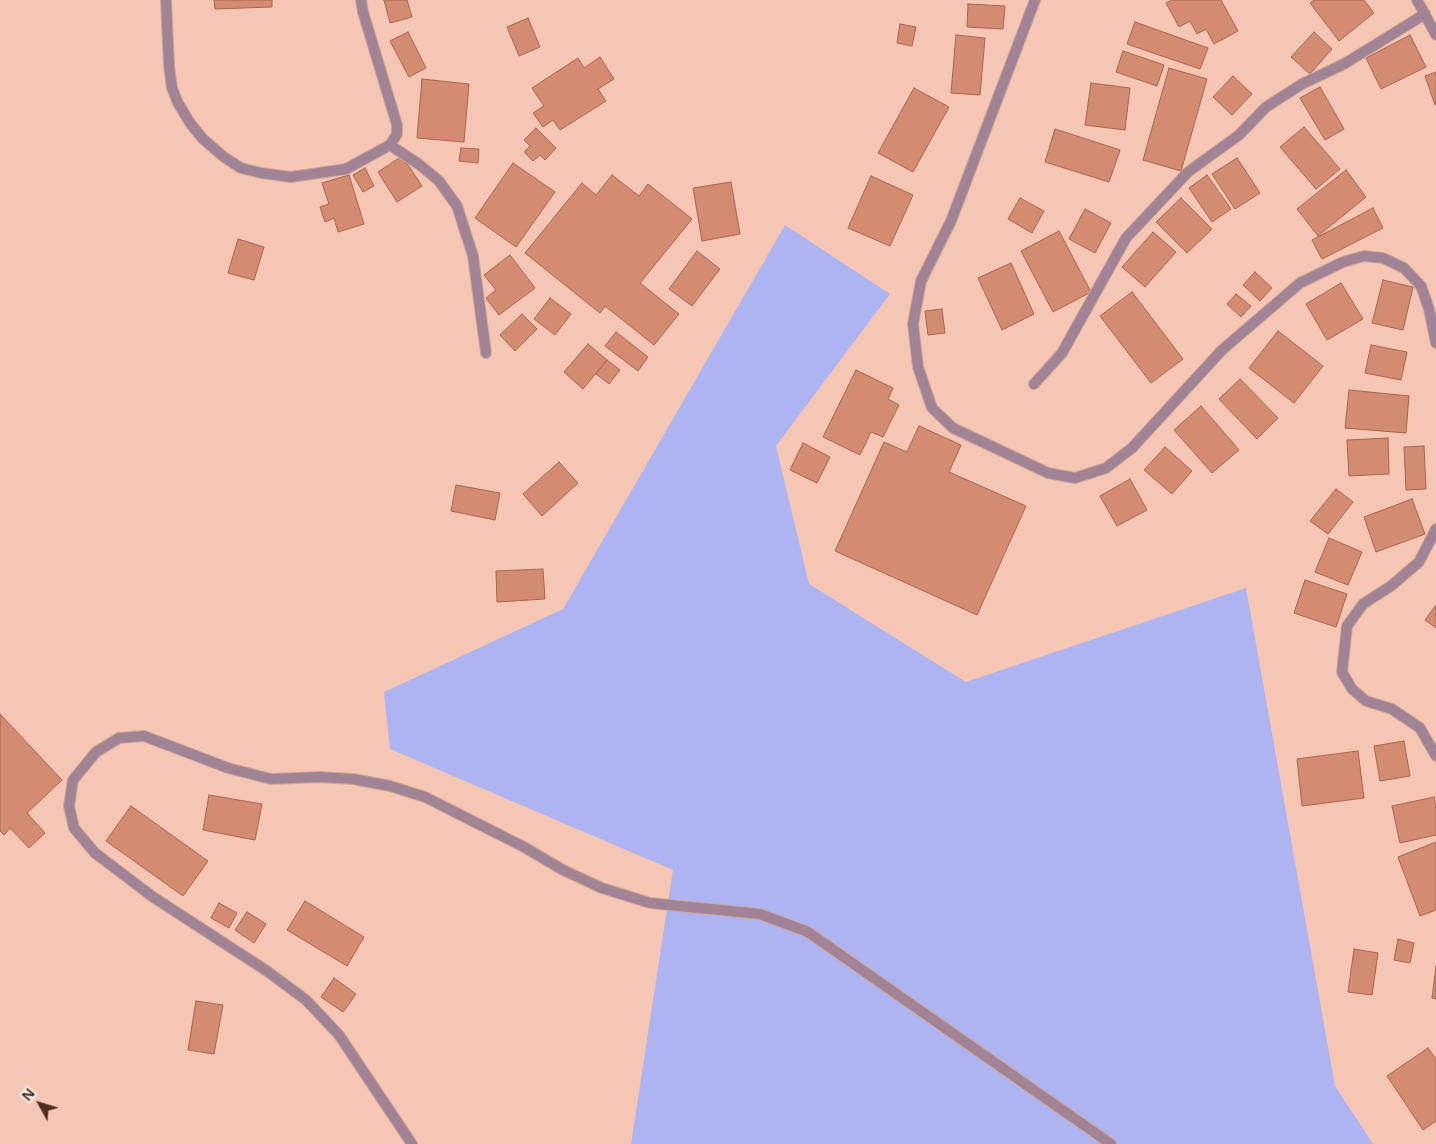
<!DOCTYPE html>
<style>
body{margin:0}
#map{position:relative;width:1436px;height:1144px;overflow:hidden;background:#f6c6b5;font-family:"Open Sans",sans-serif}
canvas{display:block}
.north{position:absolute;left:15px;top:1079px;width:50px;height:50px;-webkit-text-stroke:4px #f9f1ee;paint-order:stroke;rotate:309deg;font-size:14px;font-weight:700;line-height:20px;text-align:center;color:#4d2e23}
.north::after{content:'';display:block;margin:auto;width:18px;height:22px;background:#4d2e23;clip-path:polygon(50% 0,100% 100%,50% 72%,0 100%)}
</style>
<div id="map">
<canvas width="1436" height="1144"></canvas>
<div class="north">N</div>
</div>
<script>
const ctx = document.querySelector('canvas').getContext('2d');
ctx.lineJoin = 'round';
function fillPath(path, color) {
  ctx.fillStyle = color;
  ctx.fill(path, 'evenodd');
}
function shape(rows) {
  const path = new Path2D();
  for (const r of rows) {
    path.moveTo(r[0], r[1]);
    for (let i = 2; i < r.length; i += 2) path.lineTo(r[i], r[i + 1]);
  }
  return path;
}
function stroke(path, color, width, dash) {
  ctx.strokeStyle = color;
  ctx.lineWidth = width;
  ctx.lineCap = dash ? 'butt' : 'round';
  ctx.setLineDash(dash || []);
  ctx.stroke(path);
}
const green = shape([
 [785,225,890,294,776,446,809,584,966,682,1246,588,1335,1086,1373,1144,631,1144,673,870,390,749,384,692,563,609]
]);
const building = shape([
 [214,0,272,0,272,7,215,9,214,0],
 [384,0,407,0,412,17,390,23,384,0],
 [1172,0,1221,0,1238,31,1214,44,1206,29,1197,34,1190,21,1179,27,1166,3,1172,0],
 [1314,0,1364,0,1374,13,1339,41,1310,3,1314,0],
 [968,4,1005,6,1003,29,967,27,968,4],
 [528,18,540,47,519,56,507,27,528,18],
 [1135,22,1208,48,1200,69,1127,44,1135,22],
 [900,24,916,27,912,46,897,43,900,24],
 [408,32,426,68,409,77,390,41,408,32],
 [1314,32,1332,49,1310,74,1291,57,1314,32],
 [956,35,985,38,980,95,951,93,956,35],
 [1410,35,1426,67,1381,89,1366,58,1410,35],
 [1123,51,1164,65,1157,86,1116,72,1123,51],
 [600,57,614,79,598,89,606,101,560,130,553,120,543,127,533,113,544,106,532,88,578,58,584,68,600,57],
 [1169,68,1207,79,1181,171,1143,160,1169,68],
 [1436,72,1436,105,1435,105,1425,76,1436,72],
 [1233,76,1252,94,1232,115,1213,97,1233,76],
 [422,79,469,84,464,142,417,138,422,79],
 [1091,83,1130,88,1125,130,1085,125,1091,83],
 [1320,87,1344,129,1325,140,1300,98,1320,87],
 [914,88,949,107,913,172,878,153,914,88],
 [1304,127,1340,169,1316,189,1280,147,1304,127],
 [536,128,556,148,545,160,540,155,533,161,524,152,530,146,524,140,536,128],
 [1055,129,1120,150,1109,182,1045,162,1055,129],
 [461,148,479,149,478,163,459,161,461,148],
 [402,156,422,186,397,202,378,172,402,156],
 [1237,158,1260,193,1235,209,1212,174,1237,158],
 [513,163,555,192,516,247,475,218,513,163],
 [365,168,374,186,363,192,353,175,365,168],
 [1346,170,1366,197,1318,236,1297,209,1346,170],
 [349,175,364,224,338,232,334,218,325,222,320,207,329,204,322,183,349,175],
 [612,175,639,196,648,184,692,219,640,283,679,314,654,345,605,306,600,313,525,253,582,183,596,195,612,175],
 [1207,175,1231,209,1212,222,1189,188,1207,175],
 [871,176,913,195,890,246,848,228,871,176],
 [731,182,740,234,702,241,693,188,731,182],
 [1020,198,1044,211,1032,233,1008,219,1020,198],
 [1181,198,1212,229,1187,253,1156,222,1181,198],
 [1373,208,1383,228,1322,259,1312,240,1373,208],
 [1085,209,1111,223,1095,253,1069,239,1085,209],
 [1059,231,1091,292,1053,312,1021,251,1059,231],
 [1153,232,1176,252,1145,287,1122,267,1153,232],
 [238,239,264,247,254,280,228,273,238,239],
 [697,251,720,269,692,306,669,289,697,251],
 [510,255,535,288,499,315,486,298,496,290,484,275,510,255],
 [1011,263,1034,314,1002,330,978,278,1011,263],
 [1255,272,1272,288,1260,301,1243,285,1255,272],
 [1383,280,1413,287,1403,330,1372,323,1383,280],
 [1341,283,1363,319,1327,340,1306,304,1341,283],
 [1132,292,1183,359,1151,383,1100,316,1132,292],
 [1236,294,1251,306,1241,317,1227,304,1236,294],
 [550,298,571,314,555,335,534,319,550,298],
 [942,309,945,333,928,335,925,311,942,309],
 [522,314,537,329,515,351,500,335,522,314],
 [1278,331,1323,366,1294,403,1249,368,1278,331],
 [616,332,648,357,638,371,605,346,616,332],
 [588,344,607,360,583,389,564,372,588,344],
 [1371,345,1407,352,1401,380,1365,373,1371,345],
 [607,360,620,370,609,384,596,374,607,360],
 [856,370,893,388,888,399,899,405,883,437,871,432,860,455,823,437,856,370],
 [1240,379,1278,418,1257,439,1219,399,1240,379],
 [1349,390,1409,396,1406,433,1345,428,1349,390],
 [1201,406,1239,450,1212,473,1174,430,1201,406],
 [919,426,961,445,949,472,1026,506,977,615,835,551,884,442,907,452,919,426],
 [1388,438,1389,474,1349,476,1347,440,1388,438],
 [803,443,830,457,817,483,790,470,803,443],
 [1424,446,1426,489,1406,490,1404,447,1424,446],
 [1165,447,1192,471,1172,494,1144,470,1165,447],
 [559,462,578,483,542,516,523,494,559,462],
 [1130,479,1147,510,1117,526,1100,496,1130,479],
 [456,485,500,493,495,520,451,511,456,485],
 [1336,489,1353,502,1328,534,1310,521,1336,489],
 [1412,499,1425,534,1376,552,1364,517,1412,499],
 [1329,538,1362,552,1348,585,1315,572,1329,538],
 [543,569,545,599,497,602,496,571,543,569],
 [1305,580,1347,594,1336,627,1294,613,1305,580],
 [1436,605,1436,628,1425,620,1436,605],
 [0,714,62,780,27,813,45,833,29,848,10,828,4,835,0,831,0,714],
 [1404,741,1410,776,1380,781,1374,746,1404,741],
 [1358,751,1364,798,1302,806,1297,759,1358,751],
 [209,795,262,804,255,840,203,830,209,795],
 [1434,797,1436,807,1436,835,1400,843,1392,806,1434,797],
 [131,806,208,861,183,896,106,841,131,806],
 [1436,842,1436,910,1420,916,1398,857,1436,842],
 [305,901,364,937,347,966,287,930,305,901],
 [219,903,237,913,229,928,211,918,219,903],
 [247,912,266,924,254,943,235,930,247,912],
 [1398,939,1414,943,1410,963,1394,960,1398,939],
 [1354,949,1378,953,1372,995,1348,992,1354,949],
 [1436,966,1436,999,1432,998,1436,966],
 [334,978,356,994,343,1012,321,997,334,978],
 [196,1001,223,1005,214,1054,188,1050,196,1001],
 [1428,1048,1436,1059,1436,1121,1423,1130,1387,1076,1428,1048]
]);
const minor = shape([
 [166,0,169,66,172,88,178,103,190,123,203,139,224,157,241,168,261,173,291,177,346,169,390,145,397,134,397,125,363,12,361,0],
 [1035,0,951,221,921,281,913,324,918,367,932,408,953,428,1048,473,1075,478,1106,468,1132,448,1222,350,1300,283,1343,262,1364,256,1383,258,1404,268,1421,286,1429,309,1436,343],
 [1417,0,1436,35],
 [390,145,420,165,439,181,457,206,473,256,486,353],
 [1034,384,1062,353,1126,238,1188,172,1239,135,1266,107,1302,84,1344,64,1425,14],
 [1436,529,1419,562,1391,586,1363,604,1347,626,1342,672,1352,689,1366,701,1392,709,1420,728,1436,756]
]);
const tertiary = shape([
 [412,1144,339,1035,306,1000,267,971,153,897,95,853,74,828,69,806,73,780,96,752,119,738,144,736,228,768,271,779,319,777,353,779,390,786,425,797,524,847,563,870,602,888,650,903,760,914,808,932,1111,1144]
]);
fillPath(green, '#aeb4f2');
fillPath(building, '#d38b72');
stroke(building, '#aa644b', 1);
stroke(minor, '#d1a595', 12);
stroke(tertiary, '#d1a595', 12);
stroke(minor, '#a08395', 10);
stroke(tertiary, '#a08395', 10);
</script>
